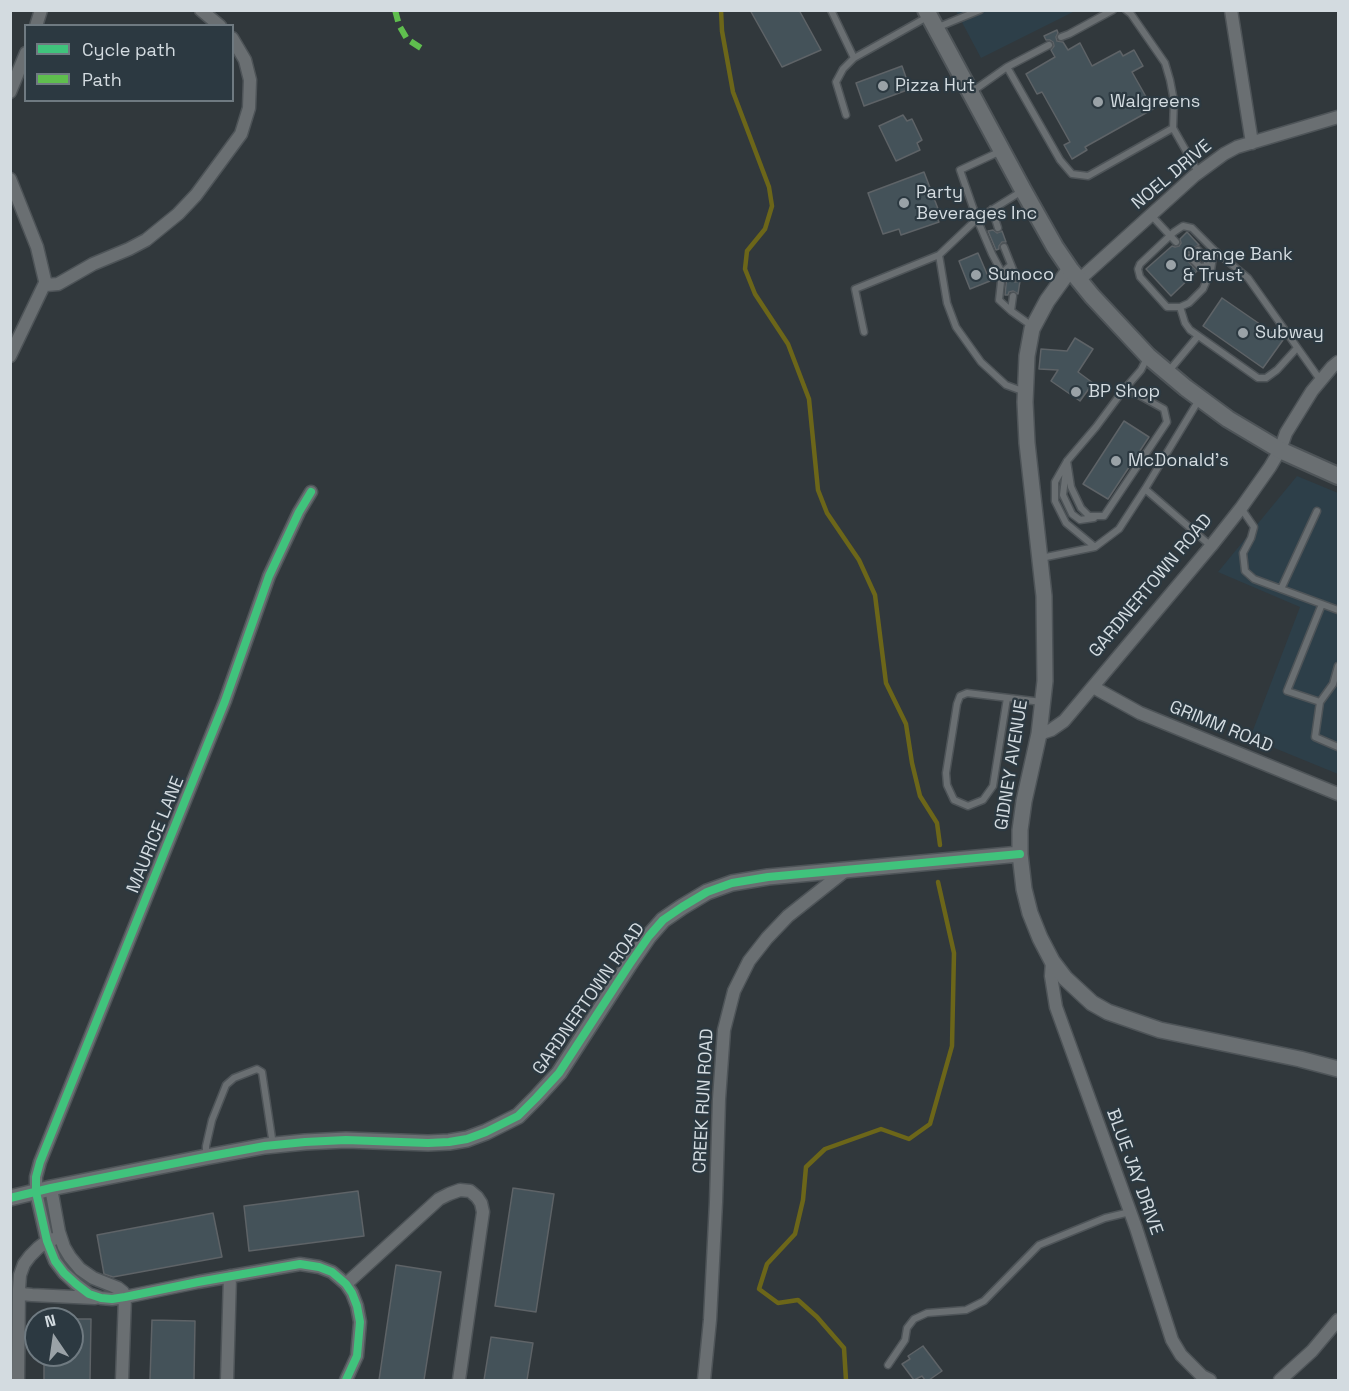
<!DOCTYPE html>
<style>
body{margin:0}
#map{position:relative;width:1349px;height:1391px;overflow:hidden;background:#31383c;font-family:"Space Grotesk",sans-serif}
canvas{display:block}
.frame{position:absolute;inset:0;border:12px solid #d3dbe0;pointer-events:none}
.legend{position:absolute;left:24px;top:24px;width:210px;height:78px;box-sizing:border-box;background:#2c3941;border:2px solid #6f7a81;margin:0;padding:8px 10px;list-style:none;font-size:18px;color:#d3dbe0}
.legend li{display:flex;align-items:center;gap:12px;height:30px}
.legend b{width:30px;border:2px solid #6f7a81}
.north{position:absolute;left:24px;top:1307px;width:60px;height:60px;box-sizing:border-box;background:#2c3941;border:2px solid #6f7a81;border-radius:50%;rotate:347deg;font-size:16px;font-weight:700;line-height:24px;text-align:center;color:#d3dbe0}
.north::after{content:'';display:block;margin:auto;width:21px;height:27px;background:#9aa2a7;clip-path:polygon(50% 0,100% 100%,50% 72%,0 100%)}
</style>
<div id="map">
<canvas width="1349" height="1391"></canvas>
<div class="frame"></div>
<ul class="legend">
<li><b style="height:8px;background:#40c37c"></b>Cycle path</li>
<li><b style="height:8px;background:#5fbe4e"></b>Path</li>
</ul>
<div class="north">N</div>
</div>
<script>
const ctx = document.querySelector('canvas').getContext('2d');
ctx.lineJoin = 'round';
function fillPath(path, color) {
  ctx.fillStyle = color;
  ctx.fill(path, 'evenodd');
}
function shape(rows) {
  const path = new Path2D();
  for (const r of rows) {
    path.moveTo(r[0], r[1]);
    for (let i = 2; i < r.length; i += 2) path.lineTo(r[i], r[i + 1]);
  }
  return path;
}
function stroke(path, color, width, dash) {
  ctx.strokeStyle = color;
  ctx.lineWidth = width;
  ctx.lineCap = dash ? 'butt' : 'round';
  ctx.setLineDash(dash || []);
  ctx.stroke(path);
}
function write(font, color, halo, rows, align = 'center') {
  ctx.font = font + ' "Space Grotesk",sans-serif';
  ctx.lineWidth = 4.5;
  ctx.setLineDash([]);
  ctx.textBaseline = 'middle';
  ctx.strokeStyle = halo;
  ctx.fillStyle = color;
  for (const [text, x, y, turn = 0] of rows) {
    ctx.save();
    ctx.translate(x, y);
    ctx.rotate((+turn || 0) * Math.PI / 180);
    ctx.textAlign = isNaN(turn) ? turn : align;
    if (halo) ctx.strokeText(text, 0, 0);
    ctx.fillText(text, 0, 0);
    ctx.restore();
  }
}
const built = shape([
 [956,11,1075,11,981,58],
 [1297,476,1338,493,1338,774,1250,738,1300,607,1218,572]
]);
const stream = shape([
 [721,10,722,31,733,92,769,187,772,206,765,229,747,251,745,269,755,294,788,344,809,399,818,490,827,513,859,560,875,595,886,683,906,724,912,763,920,796,937,823,940,845],
 [846,1380,844,1348,817,1317,798,1300,778,1303,759,1289,767,1264,795,1234,803,1200,806,1167,825,1149,881,1129,909,1139,930,1124,952,1046,954,953,938,882]
]);
const building = shape([
 [750,10,799,10,821,50,782,67,750,10],
 [1057,30,1058,33,1056,37,1057,41,1063,42,1068,50,1080,43,1092,66,1120,51,1123,56,1134,50,1143,66,1132,72,1153,109,1085,147,1087,150,1072,159,1064,145,1070,142,1042,92,1037,94,1026,74,1055,57,1051,50,1054,46,1053,42,1050,40,1046,40,1044,36,1057,30],
 [902,66,910,89,864,106,856,83,902,66],
 [903,115,907,121,912,119,922,140,917,143,920,150,896,161,879,126,903,115],
 [924,172,940,214,936,215,939,222,901,235,899,229,883,234,868,193,924,172],
 [993,230,997,233,1002,231,1006,242,1002,242,999,246,999,249,996,250,988,231,993,230],
 [1187,232,1199,245,1193,248,1194,254,1188,252,1186,254,1185,258,1197,271,1171,296,1146,269,1172,246,1175,247,1179,246,1181,243,1180,239,1187,232],
 [978,253,990,281,970,289,959,261,978,253],
 [1007,276,1010,276,1015,282,1020,281,1018,294,1013,291,1009,292,1008,295,1005,295,1007,276],
 [1222,298,1283,340,1263,368,1203,326,1222,298],
 [1075,338,1093,349,1078,372,1093,383,1080,401,1051,381,1058,370,1039,369,1041,349,1067,351,1075,338],
 [1124,421,1149,437,1108,499,1083,484,1124,421],
 [513,1188,554,1194,536,1312,495,1306,513,1188],
 [358,1191,364,1236,249,1251,244,1206,358,1191],
 [213,1213,222,1257,113,1277,104,1274,97,1235,213,1213],
 [396,1265,441,1272,424,1380,379,1380,396,1265],
 [72,1319,91,1319,90,1380,44,1380,44,1355,72,1355,72,1319],
 [152,1320,195,1321,194,1380,150,1380,152,1320],
 [491,1337,533,1343,527,1380,484,1380,491,1337],
 [923,1346,942,1371,929,1380,925,1380,922,1376,914,1380,902,1364,910,1359,908,1356,923,1346]
]);
const service = shape([
 [831,10,854,58],
 [1126,10,1131,14,1165,63,1170,80,1174,101,1173,128],
 [936,28,980,10],
 [1061,37,1069,34,1113,10],
 [1007,67,1049,45],
 [973,91,1007,67,1060,160,1072,174,1088,176,1173,128,1198,172],
 [846,115,836,82,843,69,854,58,929,16],
 [1001,151,960,170,977,219,939,255,947,303,956,327,981,362,1006,385,1025,392],
 [992,209,998,228],
 [1151,215,1176,242],
 [1004,247,1016,277],
 [1198,250,1207,261,1207,266,1211,270],
 [1214,250,1211,270,1203,289,1189,303,1180,307,1167,307,1140,277,1138,269,1140,264,1174,232,1183,226,1192,228,1214,250,1248,278,1321,381],
 [1190,257,1200,267,1207,266],
 [1002,273,992,254,977,219,1022,191],
 [1013,296,1011,311,1032,326],
 [1180,307,1185,323,1190,330,1258,378,1266,378,1277,370,1297,348],
 [1011,311,999,300,1002,273,1011,265],
 [864,332,855,289,939,255],
 [1148,356,1141,370,1122,392,1096,427,1067,461,1055,482,1055,501,1066,523,1095,547,1119,529,1145,489,1200,398],
 [1168,372,1198,336],
 [1067,461,1071,487,1081,508,1089,516,1104,516,1167,422,1164,409,1137,394,1122,392],
 [1066,470,1063,495,1072,514,1080,520,1094,518],
 [1145,489,1211,546],
 [1241,508,1254,527,1251,538,1243,553,1245,571,1254,579,1338,610],
 [1041,558,1095,547],
 [1281,589,1317,511],
 [1322,604,1287,691,1320,702,1315,737,1338,747],
 [1007,698,993,786,983,800,968,806,954,800,947,785,946,773,957,704,960,696,967,693,1042,702],
 [1320,702,1333,684,1338,666],
 [206,1157,206,1146,212,1120,226,1085,234,1078,257,1069,262,1072,273,1145],
 [888,1365,905,1340,907,1328,914,1319,927,1313,966,1310,984,1301,1039,1245,1105,1218,1130,1212]
]);
const minor = shape([
 [201,10,220,26],
 [1231,10,1252,143],
 [36,26,41,10],
 [10,92,26,53],
 [10,179,37,247,46,285,58,284,93,264,129,249,146,240,178,214,196,195,241,134,249,108,250,80,245,60,232,38],
 [1079,280,1194,176,1224,154,1237,147,1338,117],
 [10,356,45,283],
 [311,492,299,512,269,576,225,701,40,1162,36,1177,36,1192,47,1241,55,1261,64,1273,76,1284,89,1294,101,1298,112,1299,125,1297,198,1282,300,1264,319,1267,332,1272,346,1284,352,1293,357,1306,360,1322,357,1356,346,1380],
 [1093,687,1140,713,1338,794],
 [1039,734,1051,730,1064,721,1211,546,1241,508,1270,467,1280,450,1286,433,1312,391,1332,367,1338,362],
 [1052,961,1051,976,1056,1007,1136,1228,1172,1340,1181,1355,1202,1376,1210,1380],
 [51,1188,59,1232,64,1247,70,1257,80,1269,93,1278,118,1288,123,1292,125,1297,122,1380],
 [54,1239,47,1241,38,1248,30,1256,24,1264,20,1275,19,1289,22,1294,32,1295,95,1298],
 [346,1284,439,1199,449,1194,460,1190,470,1191,477,1197,481,1203,483,1212,459,1380],
 [18,1380,19,1289],
 [227,1380,230,1276],
 [704,1380,710,1320,716,1202,719,1099,724,1030,734,991,749,961,767,938,788,916,846,870],
 [1280,1380,1312,1351,1338,1320]
]);
const tertiary = shape([
 [1070,269,1047,301,1032,329,1027,356,1025,402,1027,443,1044,596,1045,681,1039,734,1024,801,1020,830,1020,854,1024,889,1030,913,1040,938,1052,961,1065,978,1092,1003,1108,1012,1160,1030,1300,1059,1338,1069],
 [10,1198,51,1188,206,1157,265,1146,305,1142,346,1140,428,1143,449,1142,467,1139,486,1132,518,1116,536,1098,559,1073,629,965,649,936,663,920,682,907,707,892,732,883,768,877,1020,854]
]);
const secondary = shape([
 [926,10,1023,190,1055,247,1070,269,1092,296,1148,356,1186,388,1228,419,1280,450,1338,476]
]);
const quiet = shape([
 [395,10,399,25,407,39,424,50]
]);
const cycleway = shape([
 [311,492,299,512,269,576,225,701,40,1162,36,1177,36,1192,47,1241,55,1261,64,1273,76,1284,89,1294,101,1298,112,1299,125,1297,198,1282,300,1264,319,1267,332,1272,346,1284,352,1293,357,1306,360,1322,357,1356,346,1380],
 [10,1198,51,1188,206,1157,265,1146,305,1142,346,1140,428,1143,449,1142,467,1139,486,1132,518,1116,536,1098,559,1073,629,965,649,936,663,920,682,907,707,892,732,883,768,877,1020,854]
]);
const markers = [
 [883,86,6,"#9aa2a7"],
 [1098,102,6,"#9aa2a7"],
 [904,203,6,"#9aa2a7"],
 [1171,265,6,"#9aa2a7"],
 [976,275,6,"#9aa2a7"],
 [1243,333,6,"#9aa2a7"],
 [1076,392,6,"#9aa2a7"],
 [1116,461,6,"#9aa2a7"]
];
const poiNames = [
 ["Pizza Hut",895,86],
 ["Walgreens",1110,102],
 ["Party",916,193],
 ["Beverages Inc",916,214],
 ["Orange Bank",1183,255],
 ["& Trust",1183,276],
 ["Sunoco",988,275],
 ["Subway",1255,333],
 ["BP Shop",1088,392],
 ["McDonald's",1128,461]
];
const streetNames = [
 ["NOEL DRIVE",1172,175,-40],
 ["GARDNERTOWN ROAD",1151,586,-50],
 ["GRIMM ROAD",1221,727,22],
 ["GIDNEY AVENUE",1012,765,-81],
 ["MAURICE LANE",156,835,-68],
 ["GARDNERTOWN ROAD",589,999,-55],
 ["CREEK RUN ROAD",704,1101,-87],
 ["BLUE JAY DRIVE",1134,1172,70]
];
fillPath(built, '#2d3f49');
stroke(stream, '#6c6619', 4.5);
fillPath(building, '#445259');
stroke(building, '#5e6367', 1.5);
stroke(service, '#4e5458', 9);
stroke(minor, '#4e5458', 15);
stroke(tertiary, '#4e5458', 18);
stroke(secondary, '#4e5458', 20);
stroke(service, '#6a6f72', 6);
stroke(minor, '#6a6f72', 12);
stroke(tertiary, '#6a6f72', 15);
stroke(secondary, '#6a6f72', 16);
stroke(quiet, '#5fbe4e', 6, [12, 6]);
stroke(cycleway, '#40c37c', 8);
for (const [x, y, r, color] of markers) {
  const dot = new Path2D();
  dot.arc(x, y, r, 0, 2 * Math.PI);
  ctx.fillStyle = color;
  ctx.fill(dot);
  stroke(dot, '#2c3941', 2);
}
write('18px', '#d3dbe0', '#2c3941', poiNames, 'left');
write('18px', '#d3dbe0', '#2c3941', streetNames);
</script>
